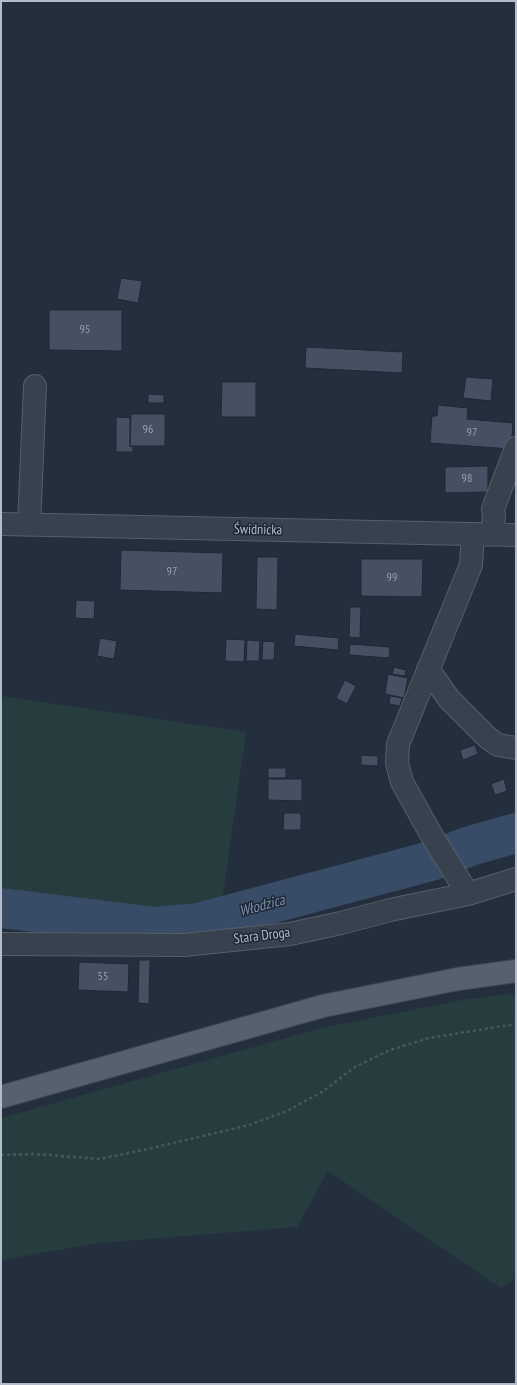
<!DOCTYPE html>
<meta charset="utf-8">
<style>
body{margin:0}
#map{position:relative;width:517px;height:1385px;overflow:hidden;background:#242f3e;font-family:"PT Sans Narrow",sans-serif}
canvas{display:block}
.frame{position:absolute;inset:0;border:2px solid #b4bcc9;pointer-events:none}
</style>
<div id="map">
<canvas width="517" height="1385"></canvas>
<div class="frame"></div>
</div>
<script>
const ctx = document.querySelector('canvas').getContext('2d');
ctx.lineJoin = 'round';
function fillPath(path, color) {
  ctx.fillStyle = color;
  ctx.fill(path, 'evenodd');
}
function shape(rows) {
  const path = new Path2D();
  for (const r of rows) {
    path.moveTo(r[0], r[1]);
    for (let i = 2; i < r.length; i += 2) path.lineTo(r[i], r[i + 1]);
  }
  return path;
}
function stroke(path, color, width, dash) {
  ctx.strokeStyle = color;
  ctx.lineWidth = width;
  ctx.lineCap = dash ? 'butt' : 'round';
  ctx.setLineDash(dash || []);
  ctx.stroke(path);
}
function write(font, color, halo, rows, align = 'center') {
  ctx.font = font + ' "PT Sans Narrow",sans-serif';
  ctx.lineWidth = 3;
  ctx.setLineDash([]);
  ctx.textBaseline = 'middle';
  ctx.strokeStyle = halo;
  ctx.fillStyle = color;
  for (const [text, x, y, turn = 0] of rows) {
    ctx.save();
    ctx.translate(x, y);
    ctx.rotate((+turn || 0) * Math.PI / 180);
    ctx.textAlign = isNaN(turn) ? turn : align;
    if (halo) ctx.strokeText(text, 0, 0);
    ctx.fillText(text, 0, 0);
    ctx.restore();
  }
}
const green = shape([
 [1,696,246,732,222,902,198,923,156,927,1,908],
 [516,993,516,1278,501,1288,328,1171,297,1227,100,1243,1,1260,1,1118,325,1027,462,1000]
]);
const river = shape([
 [1,908,156,927,198,923,431,861,470,846,516,833]
]);
const building = shape([
 [121,278,142,281,138,303,117,299,121,278],
 [49,310,122,310,122,351,49,350,49,310],
 [306,347,403,352,402,373,305,368,306,347],
 [466,377,493,379,491,401,463,398,466,377],
 [222,382,256,382,256,417,221,417,222,382],
 [148,394,164,395,164,403,148,403,148,394],
 [438,405,468,408,467,419,513,423,511,449,430,443,432,416,437,416,438,405],
 [131,414,165,414,165,446,130,446,131,414],
 [116,417,130,418,130,447,133,446,133,452,116,452,116,417],
 [488,466,488,492,445,493,445,467,488,466],
 [121,550,223,553,222,593,120,590,121,550],
 [257,557,278,557,277,610,256,609,257,557],
 [361,559,423,559,422,597,361,596,361,559],
 [76,600,95,601,94,619,75,618,76,600],
 [350,607,361,607,360,638,349,637,350,607],
 [295,634,339,638,338,650,294,646,295,634],
 [100,638,117,641,114,659,97,656,100,638],
 [226,639,245,640,244,662,225,661,226,639],
 [247,640,260,641,259,661,246,661,247,640],
 [263,641,275,642,274,660,262,660,263,641],
 [350,644,390,647,389,658,349,655,350,644],
 [394,667,406,670,405,676,392,674,394,667],
 [388,674,408,678,404,698,385,694,388,674],
 [345,680,356,686,347,704,336,698,345,680],
 [390,696,402,698,400,706,389,704,390,696],
 [475,745,478,754,463,760,460,750,475,745],
 [361,755,378,756,378,766,361,765,361,755],
 [268,768,286,768,286,778,268,778,268,768],
 [268,779,302,779,302,801,268,800,268,779],
 [504,779,507,791,495,795,491,784,504,779],
 [284,813,301,813,301,830,283,830,284,813],
 [139,960,150,960,149,1004,138,1003,139,960],
 [79,962,129,964,128,992,78,990,79,962]
]);
const path = shape([
 [1,1155,35,1154,100,1159,148,1149,249,1125,287,1111,322,1092,355,1067,390,1050,429,1038,516,1024]
]);
const minor = shape([
 [1,524,516,535],
 [29,525,35,386],
 [492,534,494,517,493,509,516,448],
 [428,669,449,699,488,738,498,745,516,748],
 [468,894,432,836,402,782,397,763,398,744,471,565,473,534],
 [1,944,184,945,290,934,341,923,390,910,468,894,516,879]
]);
const major = shape([
 [1,1097,323,1006,458,979,516,971]
]);
const numberNames = [
 ["95",85,330],
 ["96",148,430],
 ["97",472,433],
 ["98",467,479],
 ["97",172,572],
 ["99",392,578],
 ["55",103,977]
];
const streetNames = [
 ["Świdnicka",258,530,1],
 ["Stara Droga",262,936,-7]
];
const waterNames = [
 ["Włodzica",262,906,-15]
];
fillPath(green, '#263c3f');
stroke(river, '#394c67', 40);
fillPath(building, '#455162');
stroke(building, '#1f2835', 1);
stroke(minor, '#565f6c', 24);
stroke(major, '#414a57', 24);
stroke(path, '#44595c', 2.5, [3, 3]);
stroke(minor, '#38414e', 22);
stroke(major, '#56606e', 22);
write('12px', '#98a1af', null, numberNames);
write('14px', '#b4bcc9', '#1d2633', streetNames);
write('italic 15px', '#7c92b1', '#1d2633', waterNames);
</script>
